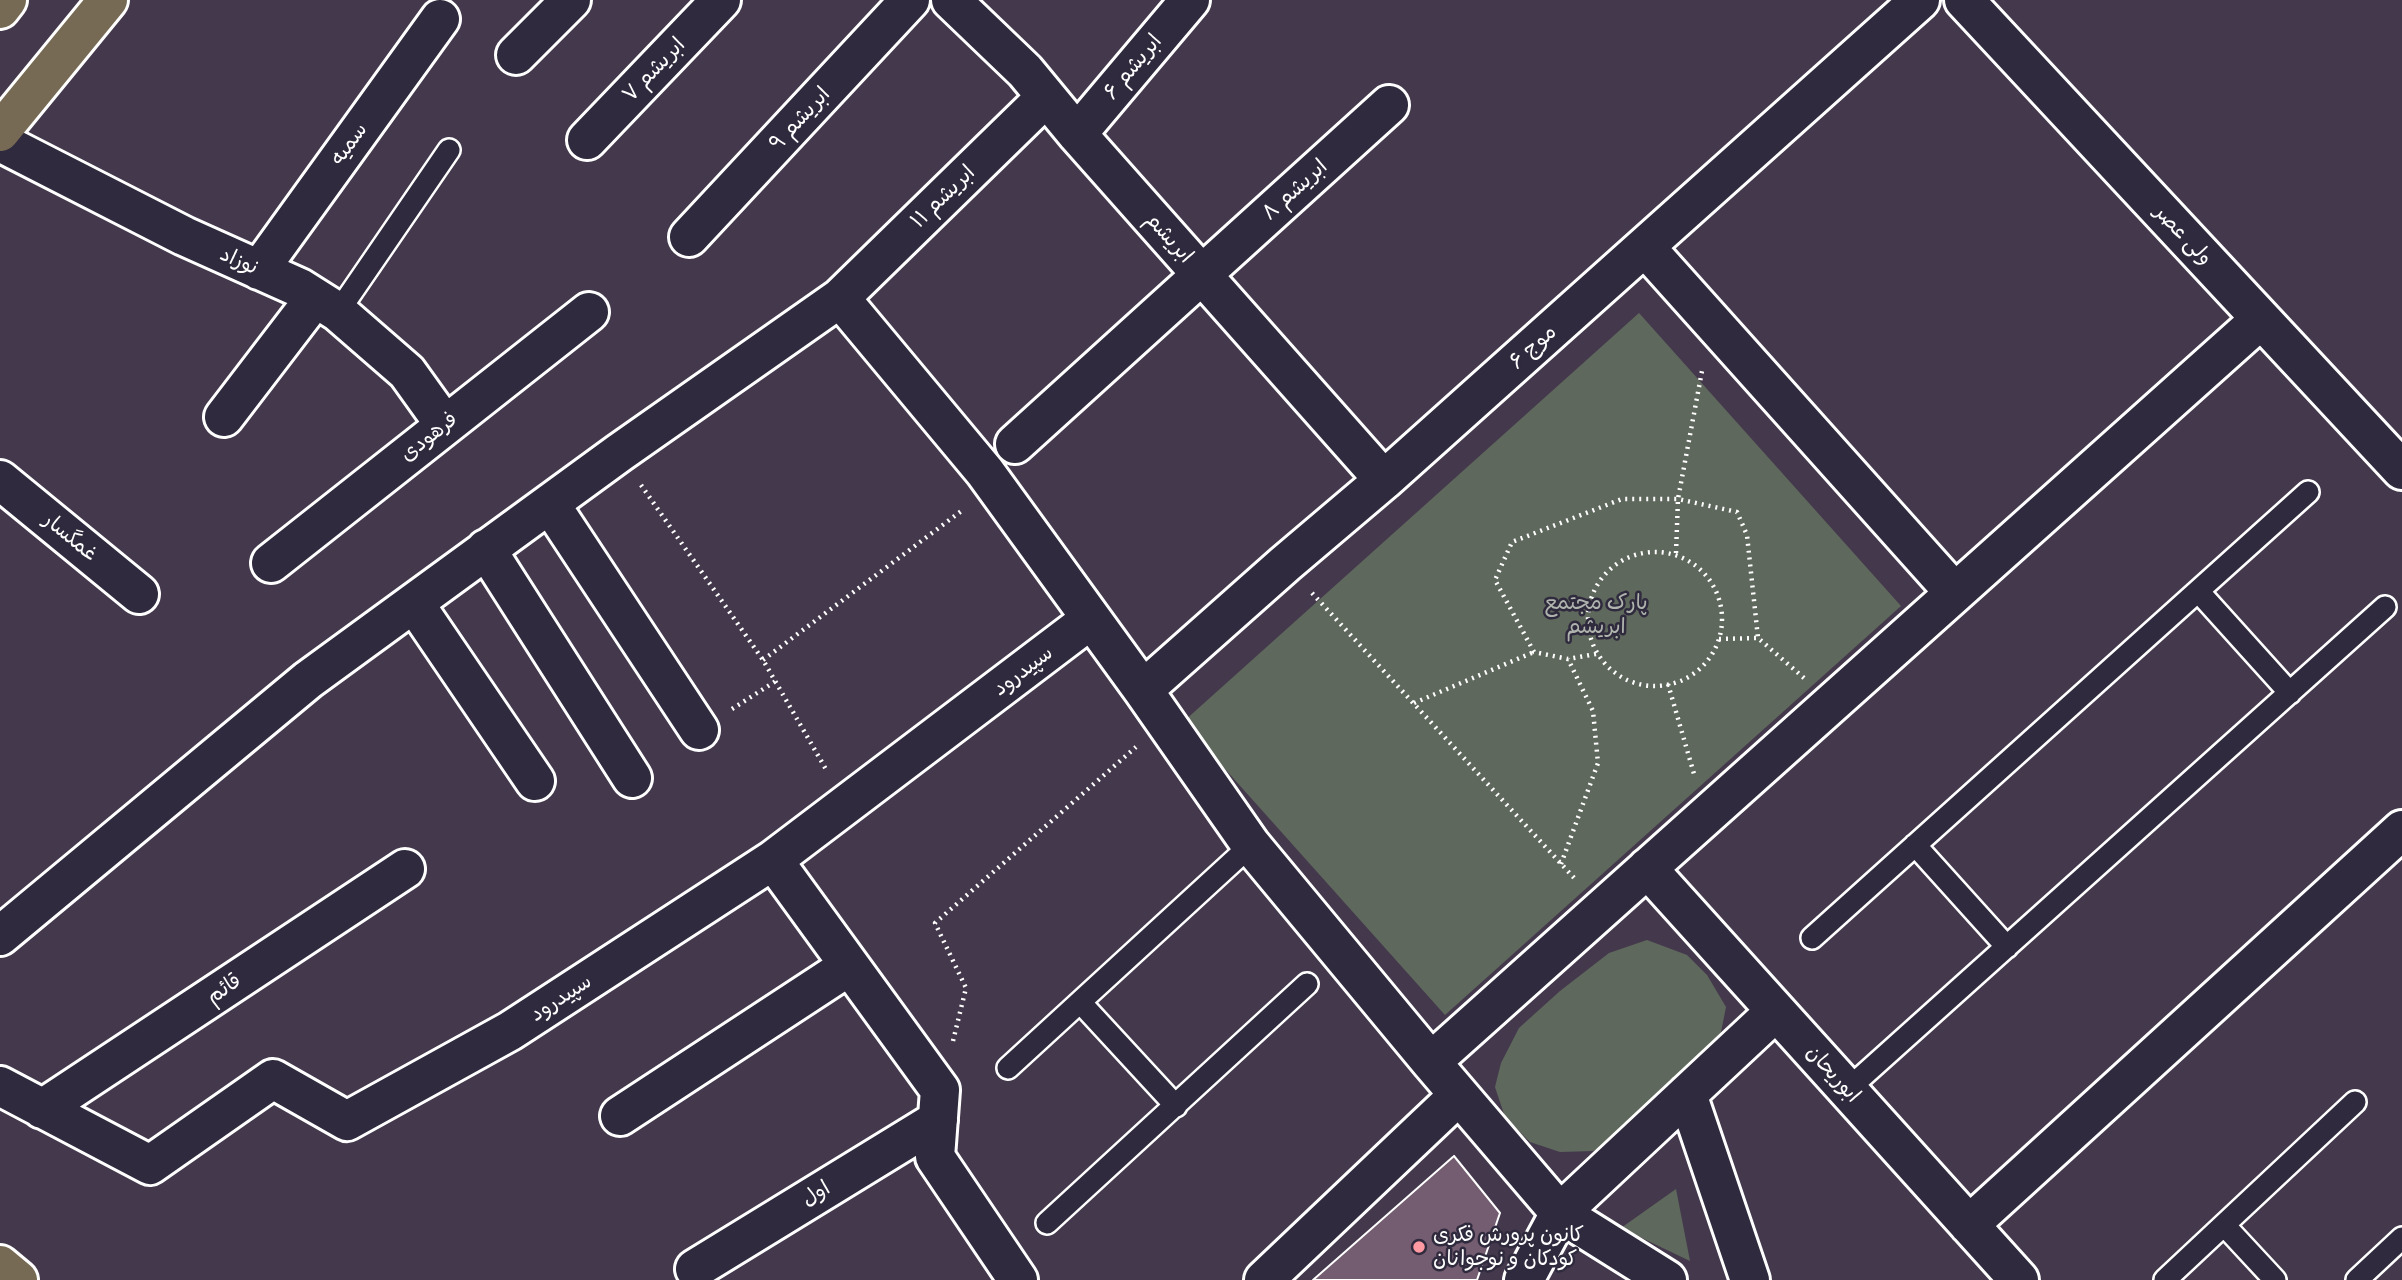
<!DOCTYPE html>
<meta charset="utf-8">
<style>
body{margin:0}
canvas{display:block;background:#44394c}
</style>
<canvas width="2402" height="1280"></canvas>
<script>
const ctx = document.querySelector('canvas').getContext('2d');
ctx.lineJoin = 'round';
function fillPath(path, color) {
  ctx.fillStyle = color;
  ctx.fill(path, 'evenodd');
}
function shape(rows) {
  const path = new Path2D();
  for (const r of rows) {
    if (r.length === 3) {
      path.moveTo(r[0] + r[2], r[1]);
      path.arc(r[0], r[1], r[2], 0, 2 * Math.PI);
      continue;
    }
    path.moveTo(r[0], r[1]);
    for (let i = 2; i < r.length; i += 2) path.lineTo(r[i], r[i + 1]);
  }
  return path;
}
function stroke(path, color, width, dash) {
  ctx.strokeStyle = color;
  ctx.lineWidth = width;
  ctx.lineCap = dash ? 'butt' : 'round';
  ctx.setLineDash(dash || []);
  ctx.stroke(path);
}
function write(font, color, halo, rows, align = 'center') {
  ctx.font = font + ' Delius,"Playpen Sans Arabic",sans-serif';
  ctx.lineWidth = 5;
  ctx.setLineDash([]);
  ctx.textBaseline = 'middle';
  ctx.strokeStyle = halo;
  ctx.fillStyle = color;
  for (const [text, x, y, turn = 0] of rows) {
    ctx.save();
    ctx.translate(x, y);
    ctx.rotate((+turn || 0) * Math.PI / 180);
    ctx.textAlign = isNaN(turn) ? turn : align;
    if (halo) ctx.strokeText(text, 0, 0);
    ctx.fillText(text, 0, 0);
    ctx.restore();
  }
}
const green = shape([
 [1639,313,1901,606,1445,1015,1183,722],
 [1647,940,1687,955,1707,975,1726,1007,1720,1037,1704,1059,1612,1142,1593,1151,1560,1152,1530,1142,1505,1117,1495,1087,1501,1063,1519,1028,1560,991,1609,953],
 [1676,1189,1690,1261,1621,1228]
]);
const building = shape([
 [1454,1156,1500,1213,1477,1280,1313,1280,1454,1156]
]);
const path = shape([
 [641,485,763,660,827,771],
 [1655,619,67],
 [1676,553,1678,499,1702,371],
 [1312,593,1576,880],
 [1719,639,1758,638,1804,678],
 [1596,654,1568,659,1534,652,1495,580,1512,542,1622,499,1678,499,1737,512,1747,535,1758,638],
 [763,660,964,509],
 [1668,684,1694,774],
 [1414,703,1534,652],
 [732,709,776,681],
 [1561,864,1598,763,1593,711,1568,659],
 [953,1041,966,988,935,923,1136,747]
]);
const lane = shape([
 [338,312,449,150],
 [2198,591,2290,693],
 [1915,845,2007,947],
 [1812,938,2308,492],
 [1080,1002,1176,1106],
 [1008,1068,1251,845],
 [1847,1090,2385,607],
 [1047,1223,1307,984],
 [2224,1225,2275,1280],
 [2165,1280,2355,1102],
 [2357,1280,2402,1238]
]);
const street = shape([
 [951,0,1025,71,1077,134,1384,480],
 [1964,0,2402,470],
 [516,55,571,0],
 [1077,134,1190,0],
 [587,140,721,0],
 [0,142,184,236,300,288,338,312,407,372,445,425],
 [689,237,910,0],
 [1645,247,1955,593],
 [259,270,440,19],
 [840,298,985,472,1143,690,1251,845,1431,1062,1560,1213,1667,1280],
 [224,417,315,298],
 [1015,444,1389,105],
 [0,480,139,594],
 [550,504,699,730],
 [486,549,632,778],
 [271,563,589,312],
 [414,603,535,781],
 [1143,690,1285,564,1384,480,1920,0],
 [773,860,940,1090,935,1157,1018,1280],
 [1647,868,2019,1280],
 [0,936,308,680,619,453,840,298,1046,97],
 [1431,1062,2261,319],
 [0,1086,150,1165,273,1079,347,1121,510,1031,773,860,1091,619],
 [1687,1094,1750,1280],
 [42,1109,405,869],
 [620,1116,849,966],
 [1969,1225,2402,830],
 [695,1269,938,1120],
 [1264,1280,1459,1095],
 [1524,1280,1560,1213,1776,1011]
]);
const primary = shape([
 [0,132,108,0]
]);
const highway = shape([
 [0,9,7,0],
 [0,1265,18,1280]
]);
const markers = [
 [1419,1247,7,"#ff9aa2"]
];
const streetNames = [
 ["ابریشم ۶",1133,67,-50],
 ["ابریشم ۷",654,70,-46],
 ["ابریشم ۹",800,119,-47],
 ["سمیه",349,144,-54],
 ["ابریشم ۸",1295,190,-42],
 ["ابریشم ۱۱",943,197,-44],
 ["ولی عصر",2183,235,47],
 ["ابریشم",1169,238,48],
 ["نوزاد",239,261,24],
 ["موج ۶",1533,347,-42],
 ["فرهودی",429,437,-38],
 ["غمگسار",70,537,39],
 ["سپیدرود",1023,671,-37],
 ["قائم",224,989,-34],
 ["سپیدرود",561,998,-33],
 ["ابوریحان",1833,1074,48],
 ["اول",816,1194,-31]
];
const parkNames = [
 ["پارک مجتمع",1596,603],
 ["ابریشم",1596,627]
];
const poiNames = [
 ["کانون پرورش فکری",1433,1235],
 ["کودکان و نوجوانان",1433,1259]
];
fillPath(green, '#5f685c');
fillPath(building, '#745d70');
stroke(building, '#fff', 2);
stroke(lane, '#fff', 26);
stroke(street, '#fff', 44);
stroke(primary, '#fff', 44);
stroke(highway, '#fff', 44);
stroke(path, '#fff', 4.5, [2, 5]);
stroke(lane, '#2f2a3d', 21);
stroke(street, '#2f2a3d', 38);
stroke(primary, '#766a54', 38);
stroke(highway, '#766a54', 38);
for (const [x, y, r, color] of markers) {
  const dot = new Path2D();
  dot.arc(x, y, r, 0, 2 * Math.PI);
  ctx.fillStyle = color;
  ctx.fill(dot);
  stroke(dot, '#2f2a3d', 2.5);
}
write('21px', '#fff', '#2f2a3d', streetNames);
write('21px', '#afb4ae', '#2f2a3d', parkNames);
write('21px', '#fff', '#2f2a3d', poiNames, 'left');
</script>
